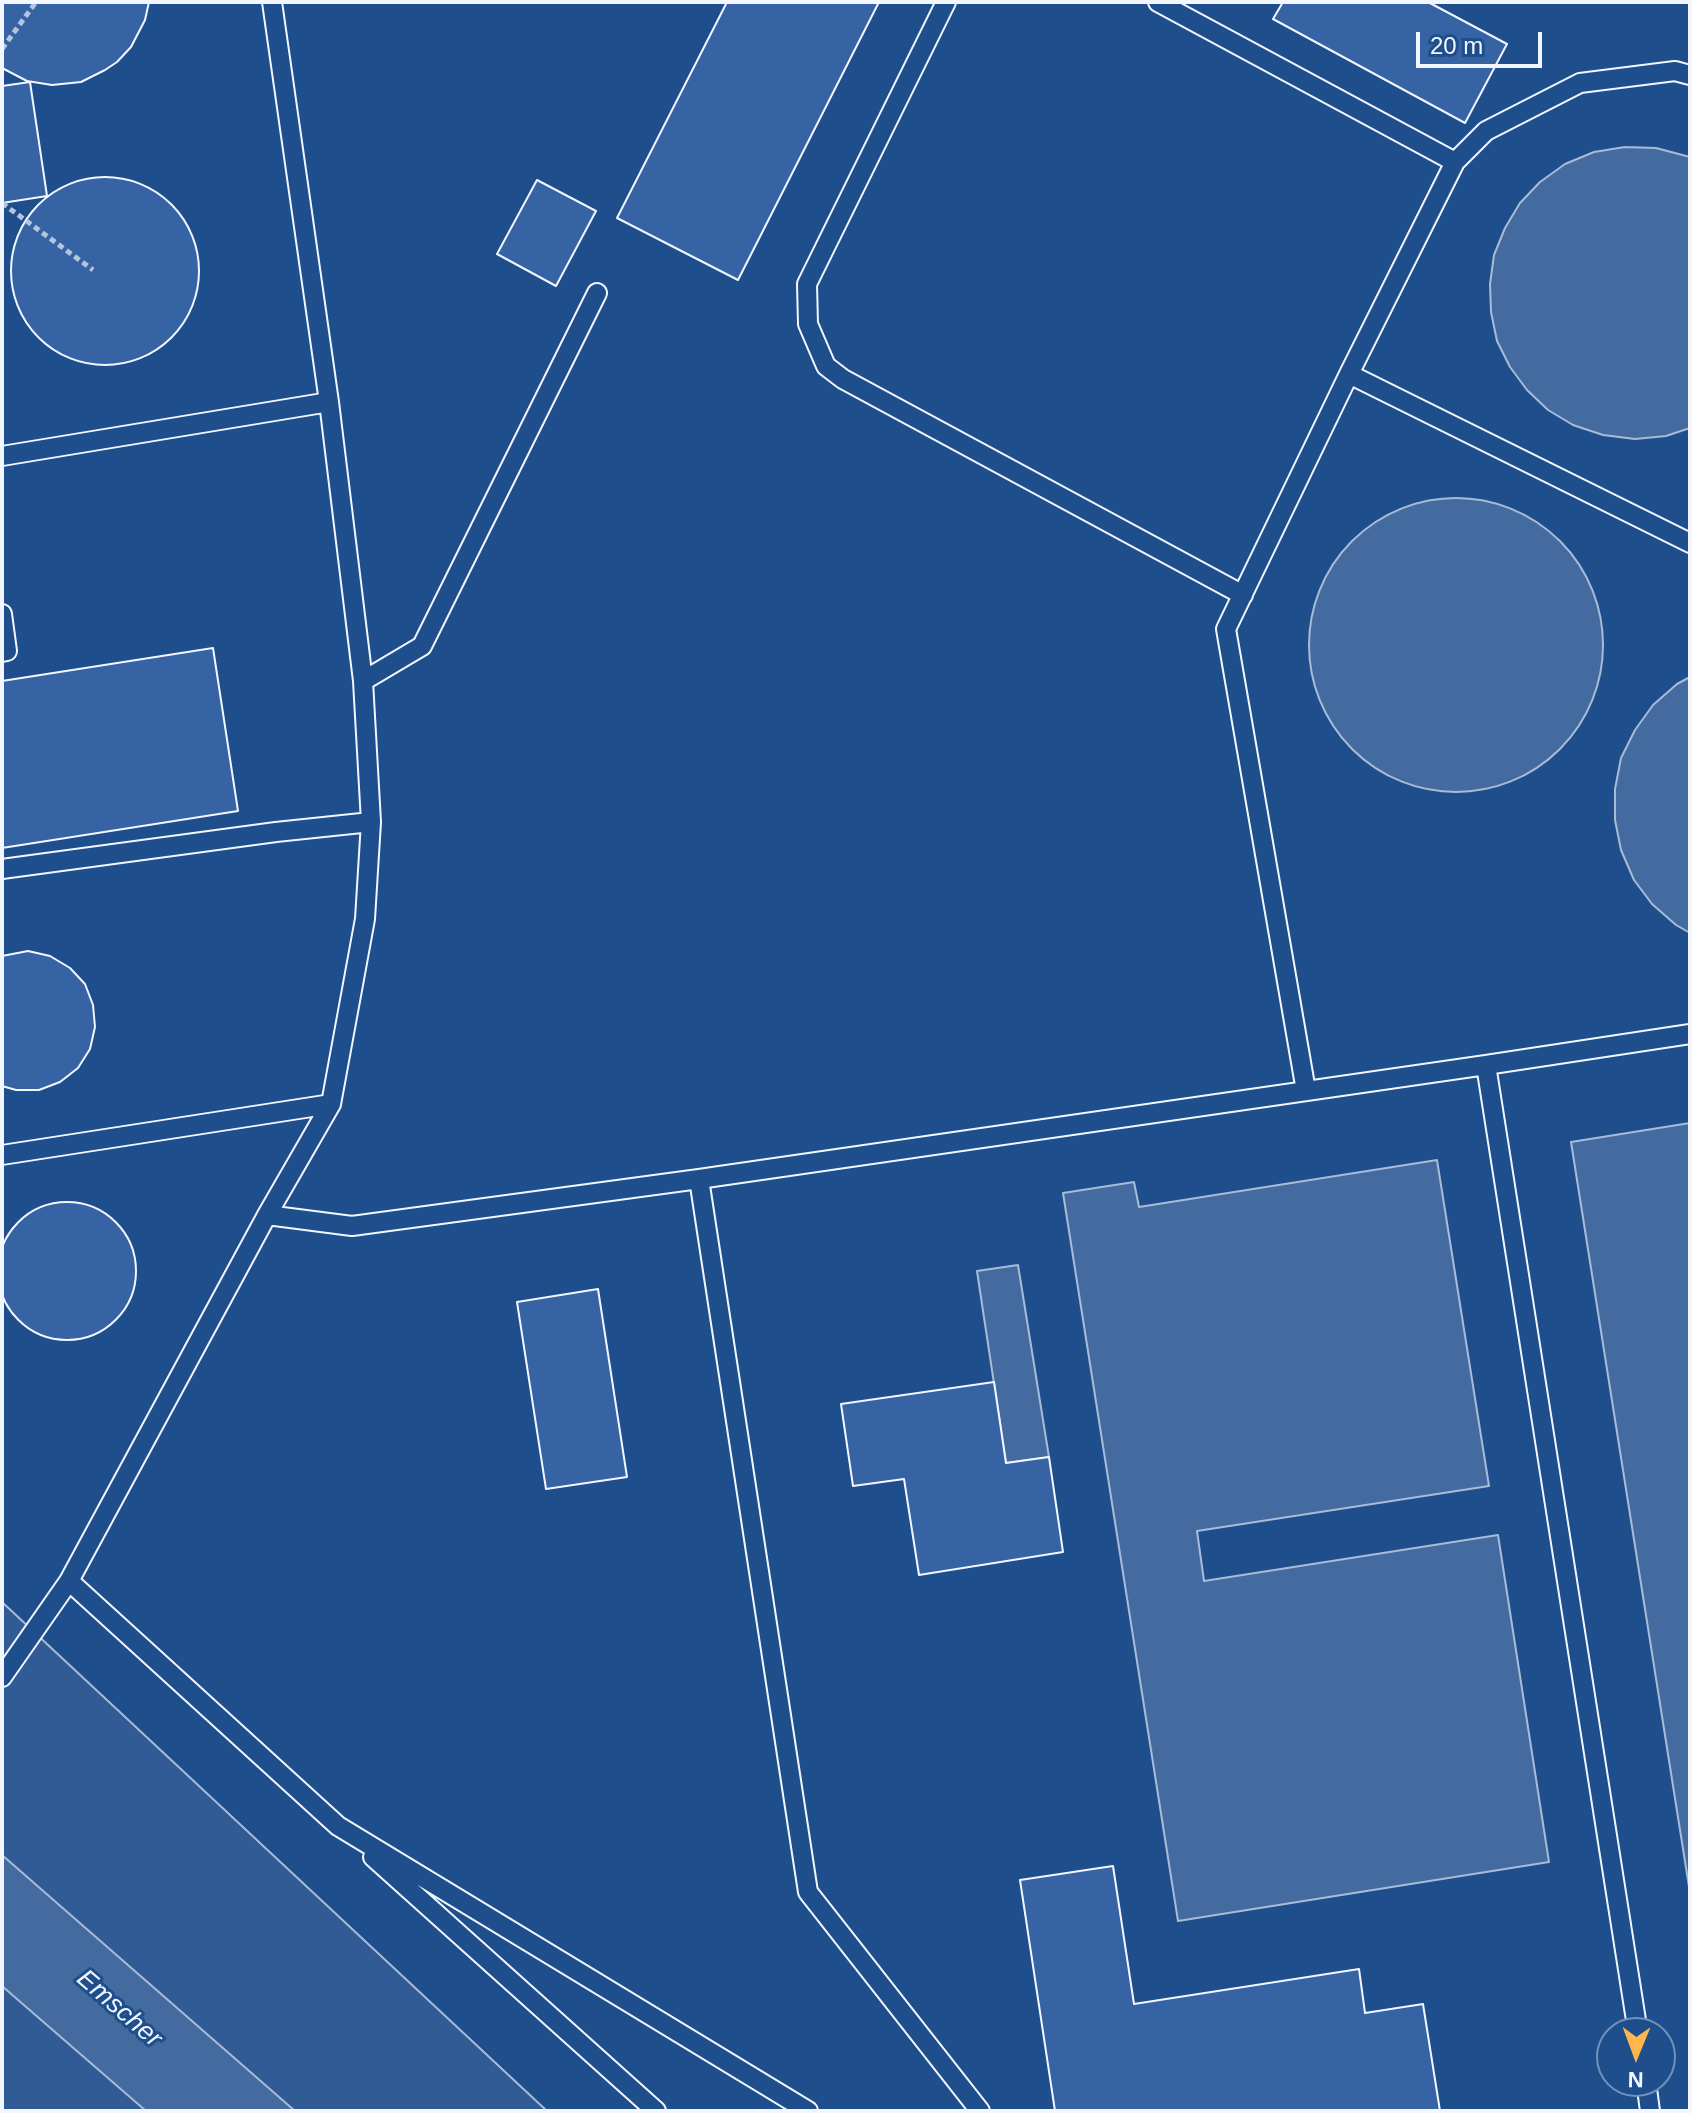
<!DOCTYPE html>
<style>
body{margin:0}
#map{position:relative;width:1692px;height:2113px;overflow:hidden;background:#1f4e8c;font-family:Arial,sans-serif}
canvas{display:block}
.frame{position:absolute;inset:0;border:4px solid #f2f6ff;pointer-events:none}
.north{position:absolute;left:1596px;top:2017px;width:80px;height:80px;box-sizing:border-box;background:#1f4e8c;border:2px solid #7391ba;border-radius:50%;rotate:181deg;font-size:22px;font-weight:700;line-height:32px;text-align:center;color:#f2f6ff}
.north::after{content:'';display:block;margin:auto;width:28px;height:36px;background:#ffb74d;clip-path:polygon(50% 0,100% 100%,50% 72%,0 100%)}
.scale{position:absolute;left:1416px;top:32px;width:126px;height:36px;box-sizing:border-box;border:4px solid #f2f6ff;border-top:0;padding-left:10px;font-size:24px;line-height:28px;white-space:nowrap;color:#f2f6ff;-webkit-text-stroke:6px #1f4e8c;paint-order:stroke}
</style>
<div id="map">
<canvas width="1692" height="2113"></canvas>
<div class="frame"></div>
<div class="north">N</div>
<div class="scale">20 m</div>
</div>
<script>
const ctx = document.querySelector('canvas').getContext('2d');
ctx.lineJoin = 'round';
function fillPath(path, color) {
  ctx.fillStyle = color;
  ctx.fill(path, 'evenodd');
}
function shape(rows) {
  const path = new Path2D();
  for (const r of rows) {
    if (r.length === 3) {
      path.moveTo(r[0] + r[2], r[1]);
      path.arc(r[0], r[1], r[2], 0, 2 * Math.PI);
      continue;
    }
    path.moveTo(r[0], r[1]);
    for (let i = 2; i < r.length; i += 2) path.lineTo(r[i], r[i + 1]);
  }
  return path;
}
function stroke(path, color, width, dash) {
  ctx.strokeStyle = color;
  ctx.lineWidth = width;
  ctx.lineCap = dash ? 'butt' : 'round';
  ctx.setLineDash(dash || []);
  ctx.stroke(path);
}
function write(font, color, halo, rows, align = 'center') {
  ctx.font = font + ' Arial,sans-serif';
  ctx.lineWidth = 6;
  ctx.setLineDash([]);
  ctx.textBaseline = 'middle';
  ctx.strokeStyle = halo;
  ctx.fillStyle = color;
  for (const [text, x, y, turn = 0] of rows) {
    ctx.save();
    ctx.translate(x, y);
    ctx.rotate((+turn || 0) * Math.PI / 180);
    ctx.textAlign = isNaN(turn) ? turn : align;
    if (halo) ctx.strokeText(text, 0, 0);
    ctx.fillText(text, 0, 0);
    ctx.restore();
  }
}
const built = shape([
 [2,1602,547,2111,2,2111,2,1602]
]);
const water = shape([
 [1625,147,1656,148,1690,157,1690,428,1666,436,1635,439,1603,435,1573,425,1548,410,1527,390,1510,367,1497,341,1491,312,1490,284,1494,255,1505,228,1520,203,1540,182,1565,164,1594,152,1625,147],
 [1456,645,147],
 [1690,677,1690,933,1676,925,1652,904,1634,880,1621,850,1615,820,1615,789,1621,758,1635,730,1653,705,1677,684,1690,677],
 [1690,1123,1690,1893,1571,1142,1690,1123],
 [1437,1160,1489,1486,1197,1531,1204,1581,1498,1535,1549,1862,1178,1921,1063,1193,1134,1182,1139,1207,1437,1160],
 [1018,1265,1049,1457,1006,1463,977,1271,1018,1265],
 [2,1855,295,2111,146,2111,2,1986,2,1855]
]);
const building = shape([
 [2,2,149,2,145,20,131,47,117,62,105,70,81,82,52,85,27,81,2,68,2,2],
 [727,2,879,2,738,280,617,218,727,2],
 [1283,2,1428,2,1507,44,1465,123,1273,19,1283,2],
 [30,82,47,196,2,203,2,86,30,82],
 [105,271,94],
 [537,180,596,211,556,286,497,254,537,180],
 [213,648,238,811,2,848,2,681,213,648],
 [28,951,50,956,70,968,85,984,93,1005,95,1027,90,1049,78,1068,60,1082,39,1090,16,1090,2,1086,2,956,28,951],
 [67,1271,69],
 [598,1289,627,1477,546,1489,517,1302,598,1289],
 [994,1382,1006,1463,1049,1457,1063,1552,919,1575,904,1479,853,1486,841,1404,994,1382],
 [1113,1866,1134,2004,1359,1969,1365,2013,1423,2004,1440,2111,1055,2111,1020,1880,1113,1866]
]);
const path = shape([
 [2,49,36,2],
 [2,203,93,270]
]);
const lane = shape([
 [946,2,807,284,808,324,826,366,843,379,1243,595],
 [1158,2,1455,162],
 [1349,374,1690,543],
 [2,456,329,402],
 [2,614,7,651,2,652],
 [363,681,422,646,597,293],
 [2,869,276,832,371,822],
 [1486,1065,1638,2033],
 [1306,1091,1226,629,1349,374,1455,162,1486,131,1580,83,1675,71,1690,75],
 [2,1155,331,1104],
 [699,1179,808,1892,980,2111],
 [267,1215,352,1226,699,1179,1486,1065,1690,1034],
 [69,1581,338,1826,808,2111],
 [2,1677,69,1581,267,1215,331,1104,365,919,371,822,363,681,329,402,272,2],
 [373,1857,656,2111],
 [1646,2081,1650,2111]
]);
const waterNames = [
 ["Emscher",119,2009,41]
];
fillPath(built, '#305b95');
stroke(built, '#a8bbd7', 2);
fillPath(water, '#446ba0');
stroke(water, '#a8bbd7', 2);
fillPath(building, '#3563a3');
stroke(building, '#f2f6ff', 2);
stroke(lane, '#f2f6ff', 22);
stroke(path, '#b3c4dc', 5, [6, 4]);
stroke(lane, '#1f4e8c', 18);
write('italic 26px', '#f2f6ff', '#1f4e8c', waterNames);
</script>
